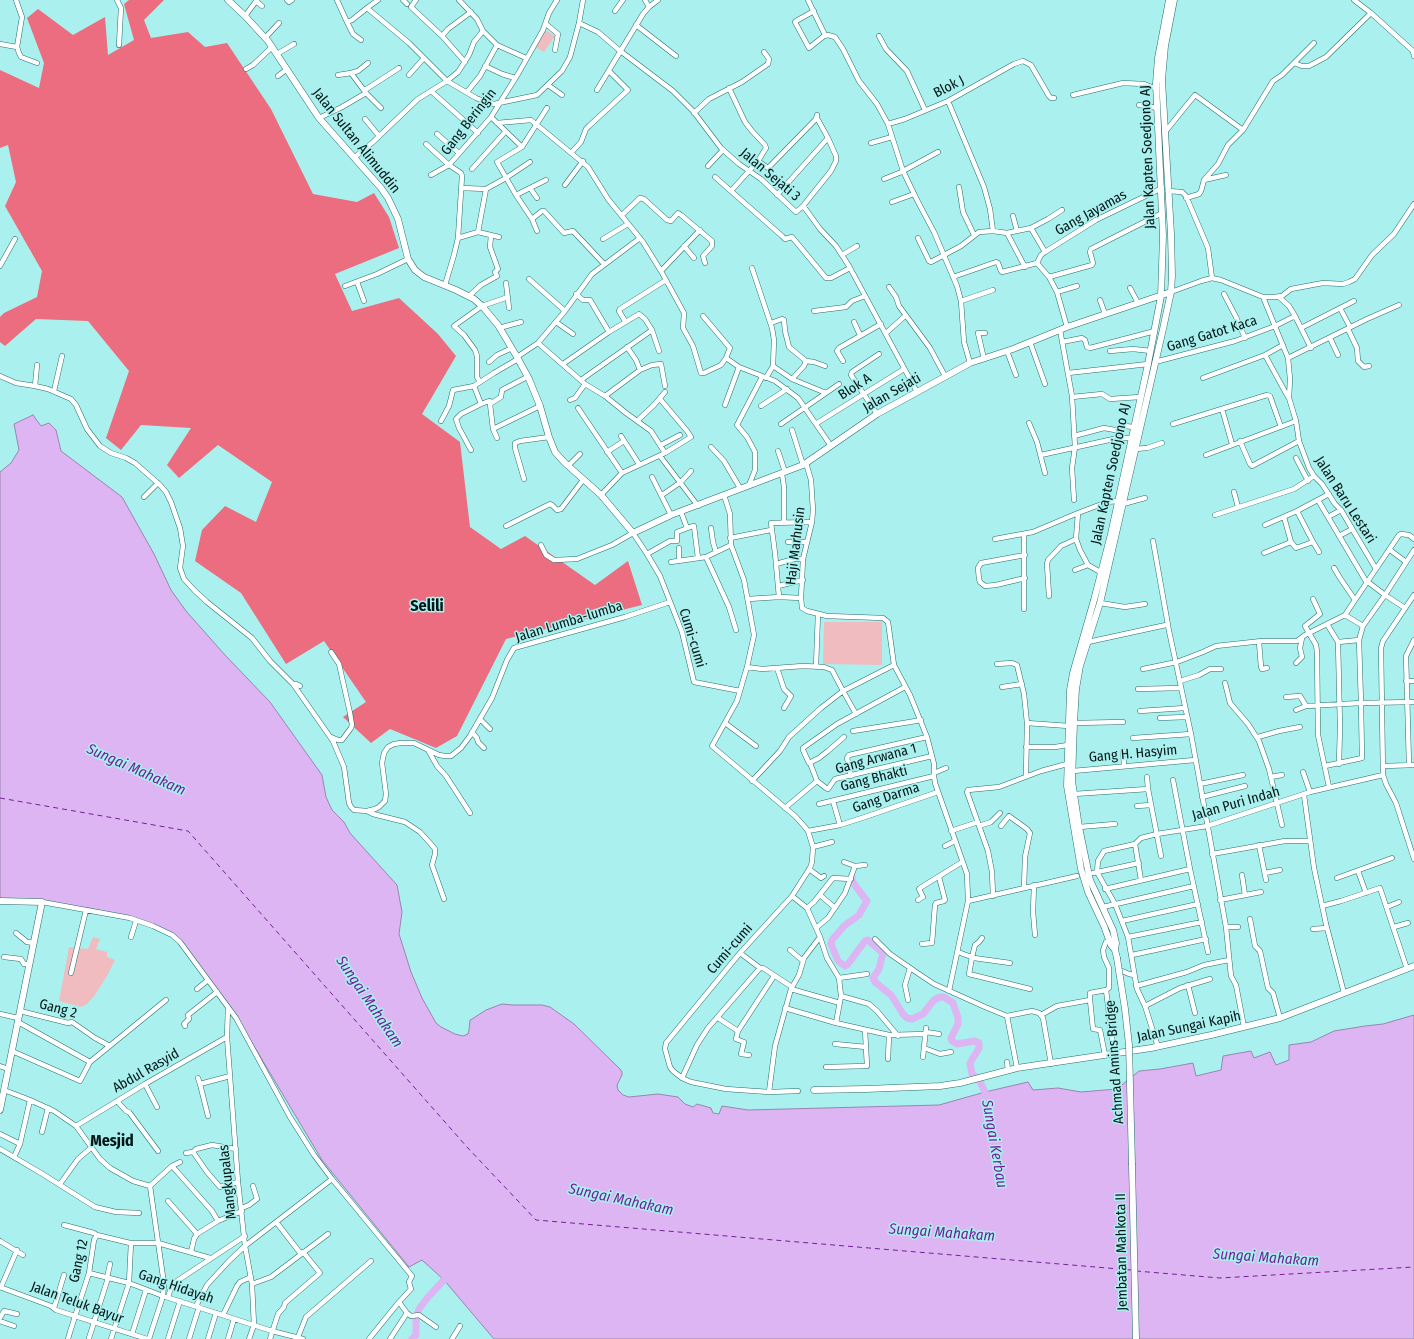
<!DOCTYPE html>
<style>
body{margin:0}
canvas{display:block;background:#aaf0ee}
</style>
<canvas width="1414" height="1339"></canvas>
<script>
const ctx = document.querySelector('canvas').getContext('2d');
ctx.lineJoin = 'round';
function fillPath(path, color) {
  ctx.fillStyle = color;
  ctx.fill(path, 'evenodd');
}
function shape(rows) {
  const path = new Path2D();
  for (const r of rows) {
    path.moveTo(r[0], r[1]);
    for (let i = 2; i < r.length; i += 2) path.lineTo(r[i], r[i + 1]);
  }
  return path;
}
function stroke(path, color, width, dash) {
  ctx.strokeStyle = color;
  ctx.lineWidth = width;
  ctx.lineCap = dash ? 'butt' : 'round';
  ctx.setLineDash(dash || []);
  ctx.stroke(path);
}
function write(font, color, halo, rows, align = 'center') {
  ctx.font = font + ' "Fira Sans Condensed",sans-serif';
  ctx.lineWidth = 3;
  ctx.setLineDash([]);
  ctx.textBaseline = 'middle';
  ctx.strokeStyle = halo;
  ctx.fillStyle = color;
  for (const [text, x, y, turn = 0] of rows) {
    ctx.save();
    ctx.translate(x, y);
    ctx.rotate((+turn || 0) * Math.PI / 180);
    ctx.textAlign = isNaN(turn) ? turn : align;
    if (halo) ctx.strokeText(text, 0, 0);
    ctx.fillText(text, 0, 0);
    ctx.restore();
  }
}
const green = shape([
 [545,30,555,36,544,52,535,47],
 [824,622,882,622,882,665,823,664],
 [93,937,100,939,96,949,107,952,107,957,115,960,107,976,95,995,87,1004,81,1007,59,1001,69,947,88,949]
]);
const forest = shape([
 [129,0,164,0,144,20,151,38,188,32,205,47,227,43,271,109,313,194,357,202,374,193,389,217,399,248,335,274,352,311,399,298,438,334,456,356,422,414,460,442,470,527,501,549,525,536,595,585,628,561,642,605,506,639,457,736,436,748,390,729,371,743,343,717,366,702,324,641,286,664,241,593,195,561,202,530,225,506,256,522,272,482,218,445,179,478,167,465,191,428,141,425,121,450,106,438,129,371,88,321,36,319,5,346,0,342,0,317,4,313,37,297,42,271,5,206,16,182,8,145,0,148,0,70,39,88,44,63,27,18,38,9,73,35,105,17,108,55,134,40,124,4]
]);
const water = shape([
 [33,415,41,426,49,423,56,430,61,451,122,497,154,554,171,590,186,611,225,655,270,702,322,775,326,797,332,810,344,822,350,833,397,885,402,912,399,934,411,972,422,998,436,1023,441,1027,455,1034,463,1036,468,1034,469,1030,470,1020,472,1019,486,1010,502,1004,513,1005,542,1005,550,1007,574,1024,620,1069,622,1072,622,1075,617,1085,618,1090,623,1095,629,1097,658,1094,678,1097,685,1104,693,1107,697,1104,711,1108,713,1113,719,1114,722,1106,748,1110,939,1105,985,1092,1028,1082,1033,1090,1058,1088,1081,1092,1117,1089,1139,1071,1160,1069,1193,1063,1196,1076,1221,1070,1223,1056,1251,1051,1254,1058,1270,1052,1276,1065,1289,1060,1289,1045,1311,1042,1334,1031,1365,1026,1383,1024,1414,1015,1414,1339,494,1339,444,1280,422,1260,409,1267,322,1160,230,1006,175,935,134,919,89,908,0,900,0,472,11,463,19,450,14,424,33,415]
]);
const river = shape([
 [852,878,852,881,857,888,867,901,859,915,844,926,832,940,831,944,838,961,845,966,848,964,865,941,868,940,883,953,879,969,873,978,875,982,891,995,903,1014,907,1018,912,1019,923,1014,934,1000,940,997,944,997,953,1003,958,1018,958,1024,951,1038,952,1041,957,1044,975,1041,979,1043,979,1048,970,1063,972,1074,979,1080,985,1092,986,1101],
 [412,1339,416,1335,416,1318,419,1309,428,1297,444,1280]
]);
const ferry = shape([
 [0,798,188,831,467,1147,536,1220,1131,1270],
 [1136,1271,1220,1278,1414,1267]
]);
const street = shape([
 [16,0,22,17,17,47,19,53,21,57,37,63],
 [117,0,121,8,119,45],
 [287,0,289,2,292,0],
 [337,0,347,22,352,20,367,8,409,43,447,81,476,98,486,102,494,104,537,95,562,71,570,57,579,23,583,0],
 [403,0,407,4],
 [416,0,411,7,442,36,465,62],
 [459,0,477,19,483,31,497,45,526,58],
 [645,0,649,7],
 [808,0,825,35],
 [1354,0,1371,13,1413,51,1414,56],
 [256,1,262,6],
 [367,8,378,0],
 [615,11,623,0],
 [814,11,796,21,795,22,809,48,824,36,828,35,835,37,843,49,859,81,877,104,888,124,903,171,918,202,934,232,957,286,961,301,964,342,970,363],
 [245,16,257,0],
 [347,22,353,34,361,40],
 [579,23,598,32,619,50,673,91,693,111,721,148,739,164,761,179,796,212,803,206,807,211,820,229,836,246,849,266,917,392],
 [546,24,558,34,555,50],
 [636,25,676,56],
 [442,36,448,29,471,12],
 [879,36,886,49,907,71,925,110],
 [265,38,279,23],
 [0,44,17,47],
 [277,54,294,44],
 [368,63,358,71,351,73,366,93,381,108],
 [1294,63,1302,66,1309,66,1326,57,1371,13],
 [485,66,502,74,515,78],
 [246,69,253,65,272,47],
 [338,75,351,73],
 [409,75,424,58],
 [278,76,287,69],
 [548,85,562,95],
 [729,88,745,122,752,131,765,145,766,148,758,161,731,191],
 [365,90,399,68],
 [597,90,643,14,649,7,658,0],
 [431,91,478,133],
 [467,92,480,76,497,45],
 [1073,95,1123,83,1144,84,1157,89],
 [948,101,984,187,990,209,993,231],
 [1139,105,1158,108],
 [694,113,709,99,742,82,768,64,769,59,764,52],
 [491,117,522,147],
 [319,118,342,107,366,93],
 [365,119,379,136],
 [497,123,531,120,588,167,608,199,643,242,661,271,684,313,683,328,693,346,701,373,704,373,721,365,726,358,739,367,775,381,798,398,831,446],
 [888,124,905,119,948,101,1014,64,1023,61,1031,65,1049,96,1051,98,1054,98],
 [1165,132,1195,95,1243,130],
 [437,134,459,153],
 [871,143,892,137],
 [426,144,449,165,431,175],
 [571,153,581,142,586,129,589,126,628,90,609,71],
 [354,158,373,142,418,99,447,81,458,72,469,55,474,42,483,31],
 [758,161,768,168,770,166,816,119,817,115],
 [708,166,723,150],
 [472,169,505,132],
 [903,171,938,152],
 [715,177,782,236,785,239,792,237,826,278,831,278,850,268],
 [884,179,904,171],
 [1204,180,1226,175],
 [565,185,583,161],
 [959,187,963,212,974,235],
 [462,188,486,189,506,178,530,162],
 [530,188,537,198],
 [1168,191,1182,192,1186,196,1208,248,1212,278],
 [516,195,546,180],
 [777,195,828,138,817,118],
 [1186,198,1199,194,1201,191,1204,180,1218,164,1228,145,1243,130,1273,81,1282,75,1314,43],
 [892,202,914,194],
 [803,206,831,171,836,161,836,156,828,138],
 [622,215,640,198,644,199,667,220,671,221,678,213,681,215,712,241,712,246,703,256,705,263],
 [1013,216,1017,231],
 [532,219,542,211,544,211,564,233,573,231,604,264],
 [1031,228,1045,252],
 [537,231,532,219,516,195,497,162,522,147,547,108],
 [478,232,486,189],
 [1007,233,1025,267],
 [458,238,478,232,499,237],
 [918,238,929,261,931,262,961,246,979,232,993,231,1007,233,1031,228,1048,219,1062,210],
 [603,239,628,224],
 [684,246,694,258],
 [842,255,857,246],
 [1037,263,1041,255,1045,252,1096,220,1162,188],
 [1037,263,1049,277,1057,292,1067,327],
 [0,266,15,239],
 [752,268,772,328,774,340,773,366,766,378],
 [661,271,700,230],
 [953,277,996,262,998,263,1001,271,1002,272,1037,263],
 [1049,277,1092,265,1093,263,1090,252,1091,249,1162,213],
 [529,279,565,311],
 [357,282,364,301],
 [506,283,509,308],
 [445,285,454,255,458,238,462,176,461,173,449,165,491,117,518,74,543,30,549,13,557,0],
 [345,286,377,274,408,259],
 [889,287,896,297,899,306,930,348,945,376],
 [1130,288,1138,303],
 [1057,292,1077,286],
 [1171,292,1201,281,1212,278,1221,280,1263,297,1274,297,1282,296,1291,289,1323,283,1343,284,1349,282,1355,279,1372,255,1394,234,1414,204],
 [576,294,583,300,590,300,609,332],
 [1224,294,1236,317,1245,338],
 [469,296,481,285,497,276,495,272,498,269,490,247,491,235],
 [1263,297,1288,358,1290,379,1289,398,1296,421,1299,441,1309,468,1314,476,1322,484,1335,504,1341,510,1376,569,1399,535,1401,534,1409,535,1414,539],
 [1279,297,1289,306,1295,316],
 [1100,300,1105,314],
 [961,301,993,290],
 [1340,308,1350,327],
 [814,311,846,307,852,301,865,296],
 [703,316,730,348,726,358],
 [625,321,619,311,620,309,666,280],
 [556,322,573,334],
 [854,322,860,335],
 [771,323,782,319,784,320,785,331,789,347,806,361,804,366,792,379],
 [499,328,521,322],
 [1301,328,1354,301],
 [1348,329,1357,348,1358,361,1364,367,1369,366],
 [1060,330,1072,396,1075,447,1072,468,1074,500],
 [886,333,905,316],
 [1330,338,1338,355],
 [1030,342,1045,384],
 [1062,342,1082,338,1085,340,1087,347,1090,348,1155,331],
 [538,343,585,384,605,396,626,413,651,431,665,453],
 [627,347,636,360,640,370],
 [1007,351,1016,375],
 [1110,351,1133,349,1151,351],
 [1265,355,1288,397],
 [517,357,538,343,565,311,592,274,640,238],
 [1288,358,1367,319,1399,305],
 [984,359,978,333,985,333],
 [806,361,814,362,825,366],
 [843,361,837,351,839,348,881,324],
 [489,362,497,355,512,348],
 [1155,362,1235,341,1275,326,1295,316,1311,348],
 [563,364,609,332,639,314,645,319,652,330,659,351],
 [773,366,792,379,826,393],
 [1068,373,1148,364],
 [0,376,16,383,35,386,48,389,71,399,76,405,87,429,100,446,111,453,126,458,135,463,160,485,166,492,171,502,180,528,183,546,180,568,184,579,195,591,207,602,252,638,270,661,293,684,333,741,344,767,349,803,351,807,354,810,367,811,375,809,379,807,385,801,386,794,382,763,384,753,388,747,394,744,401,743,414,743,439,755,445,756,451,756,461,748,470,736,492,698,507,660,514,648,625,617,670,602],
 [1203,378,1265,355,1283,345],
 [581,380,652,330],
 [480,382,477,377,477,356,475,350,464,335,454,326,482,306,508,297],
 [35,386,37,365],
 [474,386,481,404],
 [54,391,62,356],
 [605,396,640,370,652,365,661,364,665,386],
 [1072,397,1102,394,1110,399,1140,397],
 [570,400,575,398,585,384],
 [490,404,501,397,502,390,527,377],
 [490,404,493,429,497,438],
 [725,405,739,367],
 [761,406,787,389],
 [578,408,622,473],
 [1222,409,1232,444],
 [877,414,851,375,852,372,879,354],
 [441,421,449,406,453,390,474,386,494,373,518,359],
 [637,421,654,405,665,392],
 [817,423,904,369],
 [1029,423,1037,442,1045,473],
 [781,424,839,384],
 [1173,424,1267,395,1270,396,1281,427],
 [493,429,540,406],
 [792,430,803,465],
 [621,436,639,464],
 [1074,436,1104,428,1115,430,1125,426,1133,427],
 [1240,441,1250,464,1252,466,1299,441],
 [661,445,680,435],
 [711,447,724,461,740,488],
 [1135,449,1147,448,1162,443],
 [471,450,459,428,456,419,461,414,481,404,489,401,490,401,490,404],
 [778,451,785,472],
 [607,452,624,441],
 [1041,455,1118,438,1131,438],
 [1206,455,1296,421],
 [660,456,698,506],
 [1296,458,1308,481],
 [806,463,811,480,813,510,812,522,803,559,801,598,802,608,807,611,827,616,883,618,888,622,894,665,910,695,927,737,934,764,934,776,935,783,967,874,968,901,949,991],
 [568,466,580,454],
 [782,474,784,487,784,522],
 [652,477,671,515],
 [524,479,515,448,515,443,520,441,549,437],
 [749,485,755,470,755,452,747,437,737,425,762,377],
 [1234,492,1238,507],
 [601,495,622,473,665,453,691,437,687,431,660,399],
 [662,495,681,482,691,471],
 [724,495,730,514,731,545,744,580,754,635,747,667,737,701,712,746,795,816,804,826,808,831,813,847,812,862,810,868,792,896,740,953,666,1043,665,1049,670,1067,673,1071,682,1078,691,1082,726,1089,769,1092,775,1046,791,989,799,975,804,958,820,937,827,958,839,978,841,996],
 [144,497,158,483],
 [1318,500,1367,583],
 [1123,504,1145,498],
 [681,512,687,528],
 [1078,513,1076,539,1080,550,1088,565,1102,573],
 [1215,515,1294,489,1314,476],
 [1328,517,1341,510],
 [1265,525,1297,511,1329,494],
 [506,526,550,504,552,505,557,510,561,509,583,480],
 [711,528,713,542,716,552],
 [1024,534,1024,609],
 [1339,536,1352,529],
 [730,538,771,530],
 [995,539,1033,532,1078,513,1107,502,1117,501],
 [1153,541,1168,625],
 [788,542,807,542],
 [1291,542,1296,548,1313,542,1297,511],
 [1313,542,1319,552],
 [541,545,546,555,554,560,577,559,612,545,633,533,647,554,660,576,682,632,694,682,740,691],
 [679,548,679,561],
 [1390,550,1406,562],
 [1264,553,1291,542,1284,517],
 [647,554,670,541,677,541,677,532,693,526,694,526,698,558],
 [706,557,729,607,736,630],
 [671,562,706,557,731,545],
 [776,564,794,559,803,559],
 [1334,568,1340,578,1355,600,1376,569],
 [1075,570,1088,565],
 [1025,578,996,585,985,586,980,582,979,579,978,568,981,563,1025,555],
 [1368,582,1385,595,1414,550],
 [778,586,803,580],
 [1414,595,1383,641,1381,648,1383,775,1386,784,1396,803,1414,859],
 [1049,596,1047,564,1048,560,1061,546,1076,539],
 [779,597,775,553,771,523,812,522],
 [748,599,779,597,801,598],
 [1313,599,1320,614,1305,626,1316,645,1317,652,1318,735,1329,787],
 [1355,600,1345,615,1363,626],
 [1100,603,1125,607,1145,604],
 [1405,608,1385,595,1363,626,1359,640,1361,703,1414,702],
 [1345,615,1327,624,1338,642,1359,640],
 [1088,642,1166,625,1168,626,1191,734,1226,927,1231,976,1236,985,1244,1027],
 [1259,642,1261,667,1262,669,1267,668],
 [1338,642,1340,727,1339,764],
 [1296,663,1302,657,1300,648,1302,638],
 [997,664,1012,663,1017,665,1024,694,1027,723,1026,776],
 [816,666,818,614],
 [747,667,762,669,803,666,824,667,832,670,843,691,821,708,789,737,780,751,752,781],
 [777,668,784,689,791,696,784,708],
 [1143,669,1177,662,1203,652,1216,646,1262,641,1297,641,1305,635,1327,624],
 [1180,681,1199,675,1210,669,1221,669],
 [1406,681,1414,681],
 [1225,683,1230,703,1248,724,1259,741,1269,769,1282,825],
 [293,684,296,684,300,686],
 [1002,687,1022,684],
 [1138,689,1181,688],
 [1286,697,1300,696,1306,706],
 [1296,710,1306,706,1361,703,1362,758,1325,766],
 [1140,711,1185,708],
 [856,714,843,691,894,665],
 [1160,718,1187,717],
 [480,719,490,729],
 [725,723,756,746],
 [1027,723,1069,726],
 [1074,723,1123,722],
 [853,731,910,722,921,720],
 [472,732,477,738,478,742,484,748],
 [331,737,338,740,342,740,351,728,352,725,350,713,339,664,331,652],
 [844,737,828,751,819,758,809,763,803,750,803,748,837,724,905,687],
 [1258,737,1279,731,1300,727],
 [1133,738,1191,734],
 [1026,747,1055,747,1068,745],
 [428,750,437,766,446,776,470,813],
 [1123,751,1124,765],
 [810,763,817,781],
 [1409,765,1406,656,1414,640],
 [1384,766,1414,765],
 [1073,771,1195,760],
 [1303,772,1310,792],
 [934,773,946,768],
 [851,776,847,758,849,755,927,737],
 [1147,777,1148,789],
 [1271,777,1282,775],
 [1173,780,1190,869,1208,952],
 [1200,784,1243,775],
 [1074,794,1148,789,1161,856],
 [1304,795,1314,868,1326,924,1344,993],
 [1202,797,1245,786],
 [833,801,840,825],
 [819,804,934,776],
 [1137,806,1151,805],
 [785,808,817,781,826,788,828,789,835,779,932,756],
 [367,811,373,814,405,822,420,832,430,843,435,849,435,854,432,865,444,899],
 [979,826,991,822,1000,813],
 [1001,826,1009,816,1027,829,1030,833,1025,857,1024,888],
 [1079,827,1115,824],
 [808,831,840,825,865,817,938,792],
 [951,831,978,822],
 [1135,844,1104,851,1098,861,1097,872,1115,904,1128,937,1137,989,1145,1006,1158,1047],
 [1259,845,1266,880],
 [945,846,955,841],
 [813,847,832,842],
 [1212,854,1285,841,1310,841],
 [844,862,855,866],
 [809,869,821,878,824,876],
 [1358,871,1366,893],
 [1093,873,1139,863],
 [1265,873,1280,870],
 [1242,875,1245,895],
 [1337,878,1392,858],
 [1141,880,1135,844,1141,838,1157,834,1207,826,1310,792,1383,775],
 [1034,885,1033,912,1035,935],
 [1105,889,1190,869],
 [820,895,835,908],
 [792,896,807,908,820,937],
 [993,896,992,872,988,851,967,792,968,790,999,787,1041,771,1067,764],
 [918,900,923,897,919,889,920,888,962,862],
 [1220,900,1261,892],
 [968,901,1077,876],
 [42,902,130,918,153,926,172,935,180,942,236,1018,290,1117,314,1155,332,1179,412,1276,409,1282,411,1289,399,1302,369,1339],
 [1322,906,1341,901,1380,888,1407,969],
 [1103,907,1194,886],
 [1387,907,1399,902],
 [807,908,814,902,833,878,851,879],
 [1250,919,1255,946,1260,951,1268,988,1273,993,1280,1018],
 [1122,921,1198,904],
 [1226,927,1238,927],
 [1394,927,1408,923],
 [816,928,828,918,845,893,855,866,865,865],
 [1313,929,1327,928],
 [16,933,27,942,34,943],
 [131,937,136,921],
 [1128,937,1202,922],
 [875,939,890,954,919,974,934,984,985,1007,1007,1016,1032,1011,1039,1013,1043,1018,1051,1064],
 [922,944,932,943,935,905,936,903,944,901,945,900,939,877],
 [790,950,803,961],
 [958,952,974,958,1010,963],
 [740,953,760,968],
 [1132,955,1206,939],
 [4,957,21,959,24,964,29,964],
 [972,957,969,974,1030,989],
 [972,957,975,945,979,942,982,938],
 [1122,971,1129,974,1134,975],
 [71,973,86,910],
 [839,978,867,974],
 [1188,985,1195,1013],
 [1136,986,1187,972,1204,965,1229,960],
 [197,989,208,980],
 [791,989,840,1003],
 [1106,990,1109,988,1109,968,1104,957,1103,950,1106,942,1110,940],
 [908,1000,905,985,910,968],
 [1090,1000,1093,1029,1100,1030,1105,1055],
 [1145,1006,1180,988,1210,979],
 [228,1007,227,1037,238,1182,245,1246,252,1284,254,1325,249,1339],
 [785,1008,836,1023,841,996,869,1004,877,1011,898,1036],
 [20,1011,68,1023,72,1022,95,1038,108,1045],
 [0,1014,18,1018],
 [1041,1015,1057,1006,1090,1000,1090,993,1106,990,1114,1054],
 [1007,1016,1017,1068],
 [718,1018,738,1031,774,976],
 [18,1022,90,1062,166,1000],
 [836,1023,889,1035,925,1034],
 [185,1026,184,1024,189,1019,188,1015,217,992],
 [738,1031,736,1039,744,1042,741,1054,749,1055],
 [926,1032,939,1034],
 [835,1044,866,1047],
 [924,1048,940,1054,951,1052],
 [12,1051,80,1081,90,1062],
 [923,1057,926,1028],
 [888,1059,889,1035],
 [1007,1062,1008,1070],
 [0,1066,8,1069],
 [826,1067,867,1066,865,1030],
 [198,1078,200,1084,230,1076],
 [682,1078,697,1045,708,1028,760,968,763,968,792,987],
 [145,1084,157,1107],
 [200,1084,208,1116],
 [4,1090,30,1100,20,1144,14,1157],
 [769,1092,798,1091],
 [30,1100,54,1111,76,1126,100,1159,110,1168,133,1181,150,1186],
 [117,1101,126,1111,129,1112,158,1151],
 [76,1126,145,1084,227,1037],
 [42,1132,48,1108],
 [0,1134,20,1144],
 [0,1149,41,1173,95,1207,116,1212,139,1213],
 [236,1149,212,1145,196,1149,193,1152,207,1172,220,1187,238,1182],
 [186,1153,193,1152],
 [172,1166,212,1211,218,1221],
 [60,1184,78,1159,92,1147],
 [150,1186,172,1166,180,1162],
 [168,1201,197,1234],
 [242,1208,249,1205,257,1199,253,1186],
 [277,1223,301,1254],
 [64,1225,94,1233,97,1235],
 [0,1241,23,1255],
 [191,1252,194,1239,197,1234,218,1221,242,1211],
 [89,1273,129,1283,163,1296,272,1331,303,1339],
 [107,1278,110,1264],
 [252,1284,271,1277,328,1234],
 [0,1287,51,1306,56,1310,147,1339],
 [1,1287,17,1250],
 [168,1297,171,1288,177,1281,245,1236],
 [196,1306,207,1285,229,1261,245,1246,332,1179],
 [54,1308,64,1275],
 [407,1313,411,1316,419,1315,436,1327],
 [223,1315,237,1286,240,1282,251,1277],
 [0,1318,4,1311,17,1314],
 [0,1321,14,1326],
 [132,1334,146,1290],
 [298,1337,306,1317,371,1261],
 [89,1338,108,1278],
 [68,1339,70,1332,89,1273,94,1240,97,1235,130,1243,158,1243,210,1258],
 [111,1339,129,1283,131,1243],
 [149,1339,163,1296,164,1284,150,1186],
 [168,1339,180,1301],
 [189,1339,199,1307],
 [208,1339,216,1313],
 [228,1339,234,1319],
 [270,1339,278,1314,284,1307,285,1303,320,1273,303,1252],
 [390,1339,407,1313,399,1302],
 [452,1339,460,1326]
]);
const secondary = shape([
 [228,0,245,16,268,41,319,118,381,188,388,198,398,219,408,259,415,270,424,277,456,290,474,299,482,306,498,325,517,357,529,379,540,406,549,437,555,452,565,463,601,495,633,533,671,515,803,465,877,414,970,363,1013,349,1067,327,1171,292],
 [0,901,42,902,0,1110],
 [1115,950,1116,943,1113,930,1090,880,1079,827,1072,781,1074,723,1076,689,1080,666,1100,603,1163,329,1171,292,1172,276,1171,234,1162,80,1165,46,1174,0],
 [1117,958,1115,950,1111,945,1104,926,1088,892,1081,869,1067,786,1070,690,1073,673,1094,600,1111,534,1148,364,1161,296,1163,236,1156,83,1158,58,1169,0],
 [814,1090,866,1089,940,1086,960,1083,1017,1068,1151,1048,1211,1035,1280,1018,1414,966],
 [1132,1165,1136,1339]
]);
const secondaryBridge = shape([
 [1117,958,1125,1009,1129,1045,1132,1165]
]);
const streetNames = [
 ["Blok J",949,87,-27],
 ["Gang Beringin",469,122,-52],
 ["Jalan Sultan Alimuddin",356,141,51],
 ["Jalan Kapten Soedjono AJ",1148,157,-92],
 ["Jalan Sejati 3",770,175,40],
 ["Gang Jayamas",1091,213,-29],
 ["Gang Gatot Kaca",1212,334,-17],
 ["Blok A",855,387,-33],
 ["Jalan Sejati",892,393,-30],
 ["Jalan Kapten Soedjono AJ",1111,474,-78],
 ["Jalan Baru Lestari",1345,500,57],
 ["Haji Marhusin",796,546,-83],
 ["Jalan Lumba-lumba",569,622,-17],
 ["Cumi-cumi",692,638,73],
 ["Gang H. Hasyim",1133,754,-5],
 ["Gang Arwana 1",876,759,-15],
 ["Gang Bhakti",874,779,-14],
 ["Gang Darma",886,798,-18],
 ["Jalan Puri Indah",1236,804,-16],
 ["Cumi-cumi",730,949,-49],
 ["Gang 2",58,1009,15],
 ["Jalan Sungai Kapih",1189,1027,-12],
 ["Achmad Amins Bridge",1115,1062,-94],
 ["Abdul Rasyid",146,1071,-30],
 ["Mangkupalas",228,1182,-96],
 ["Jembatan Mahkota II",1122,1252,-91],
 ["Gang 12",79,1261,-77],
 ["Gang Hidayah",176,1287,19],
 ["Jalan Teluk Bayur",77,1303,20]
];
const waterNames = [
 ["Sungai Mahakam",136,770,24],
 ["Sungai Mahakam",369,1002,56],
 ["Sungai Kerbau",994,1144,80],
 ["Sungai Mahakam",621,1200,12],
 ["Sungai Mahakam",942,1233,4],
 ["Sungai Mahakam",1266,1258,4]
];
const quarterNames = [
 ["Selili",427,607],
 ["Mesjid",112,1142]
];
fillPath(green, '#f1bcc0');
fillPath(forest, '#ec6d7f');
fillPath(water, '#dcb5f2');
stroke(water, '#9a85b0', 1);
stroke(river, '#dcb5f2', 7);
stroke(ferry, '#752099', 1, [5, 4]);
stroke(street, '#266e6d', 5.5);
stroke(secondary, '#266e6d', 7);
stroke(street, '#fff', 4.5);
stroke(secondary, '#fff', 6);
stroke(secondaryBridge, '#266e6d', 7, []);
stroke(secondaryBridge, '#fff', 6);
write('14px', '#001515', '#aaf0ee', streetNames);
write('italic 15px', '#752099', '#aaf0ee', waterNames);
write('bold 16px', '#001515', '#aaf0ee', quarterNames);
</script>
